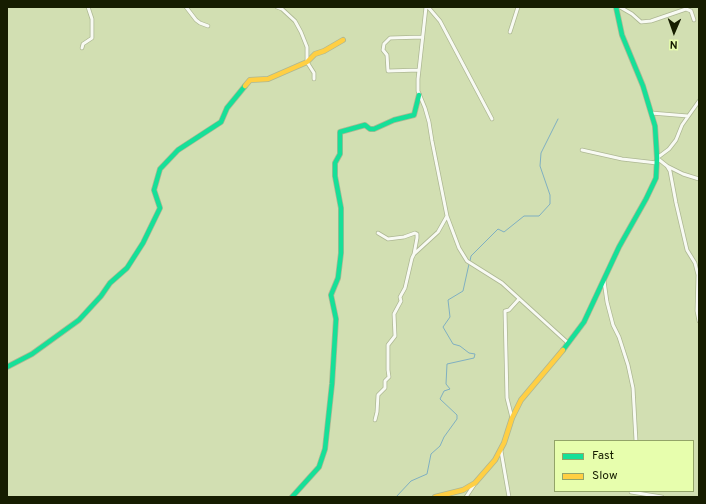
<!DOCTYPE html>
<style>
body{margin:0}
#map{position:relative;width:706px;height:504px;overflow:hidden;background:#d2dfb2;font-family:Overpass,sans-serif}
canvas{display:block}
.frame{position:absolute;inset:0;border:8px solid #161d00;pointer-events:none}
.legend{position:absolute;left:554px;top:440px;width:140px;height:52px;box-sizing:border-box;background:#e7fead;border:1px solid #93a468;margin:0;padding:5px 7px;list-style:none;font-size:12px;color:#161d00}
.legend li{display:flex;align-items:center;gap:8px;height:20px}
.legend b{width:20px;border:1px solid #93a468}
.north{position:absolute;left:654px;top:12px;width:40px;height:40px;-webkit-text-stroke:3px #e7fead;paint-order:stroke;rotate:182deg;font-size:11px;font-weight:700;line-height:16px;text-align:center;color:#161d00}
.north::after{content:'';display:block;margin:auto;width:14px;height:18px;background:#161d00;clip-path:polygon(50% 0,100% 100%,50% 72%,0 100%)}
</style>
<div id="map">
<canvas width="706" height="504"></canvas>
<div class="frame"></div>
<ul class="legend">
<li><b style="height:5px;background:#16e098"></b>Fast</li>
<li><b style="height:5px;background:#ffcf43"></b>Slow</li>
</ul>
<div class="north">N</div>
</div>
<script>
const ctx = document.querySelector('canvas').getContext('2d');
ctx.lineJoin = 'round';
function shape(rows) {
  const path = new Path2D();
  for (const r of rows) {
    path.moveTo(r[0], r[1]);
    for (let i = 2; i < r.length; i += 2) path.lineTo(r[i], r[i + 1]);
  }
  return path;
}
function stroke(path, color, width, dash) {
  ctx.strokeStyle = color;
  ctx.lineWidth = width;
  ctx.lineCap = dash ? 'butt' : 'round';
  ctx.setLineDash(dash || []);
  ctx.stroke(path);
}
const stream = shape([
 [470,261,471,256,498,229,504,232,524,216,539,216,550,204,550,195,540,166,541,153,558,119],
 [396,497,411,481,427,474,431,454,440,446,444,437,457,419,457,415,440,399,444,391,450,389,446,384,447,364,474,358,475,354,469,353,460,346,453,344,443,327,450,317,448,300,463,291,469,264]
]);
const street = shape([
 [186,7,196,20,200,23,208,26],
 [277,7,282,9,295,21,301,32,307,47,307,62,314,73,314,79],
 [426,7,418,79,418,91,425,108,429,122,432,141,447,216,459,248,467,261,502,283,568,343],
 [428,7,440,21,492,119],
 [620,7,632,14,641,22,651,21,686,9,691,11,694,20],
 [510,32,518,7],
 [82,48,83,44,92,38,92,19,88,7],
 [419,70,388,71,387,55,383,50,384,44,390,38,422,37],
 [699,101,682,125,676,140,669,149,657,158,667,166,670,171,676,203,687,250,695,263,698,275,697,311,699,321],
 [651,113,688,116],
 [582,150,622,159,657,163],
 [667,166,683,174,699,179],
 [378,233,388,239,404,237,415,233,417,234,417,238,414,254],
 [604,281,607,302,613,325,619,337,628,365,633,388,636,441],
 [512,418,507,398,505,311,509,310,519,299],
 [375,420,377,412,378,395,385,388,385,381,389,377,388,370,388,345,395,336,394,314,401,301,400,297,405,288,412,258,414,254,438,232,447,216],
 [501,451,509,497],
 [631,492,662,497],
 [466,497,474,485]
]);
const fast = shape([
 [563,350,584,322,619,247,646,199,656,178,657,158,655,126,643,86,622,35,616,7],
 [7,367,32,354,79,320,101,296,110,283,127,268,143,243,160,208,154,190,160,169,178,150,221,122,227,108,245,86],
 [292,497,319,467,325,449,332,384,336,319,331,295,338,278,341,253,341,208,335,176,335,163,340,154,340,132,365,125,370,129,374,129,394,120,414,115,419,95]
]);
const slow = shape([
 [245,86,250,80,268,79,307,62,315,54,324,51,343,40],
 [435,497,463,490,475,483,495,460,504,443,512,418,521,400,563,350]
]);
stroke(stream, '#7fafc1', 1);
stroke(street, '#adb793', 4.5);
stroke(fast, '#adb793', 6);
stroke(slow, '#adb793', 6);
stroke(street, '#f8faf3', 3);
stroke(fast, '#16e098', 4.5);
stroke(slow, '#ffcf43', 4.5);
</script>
